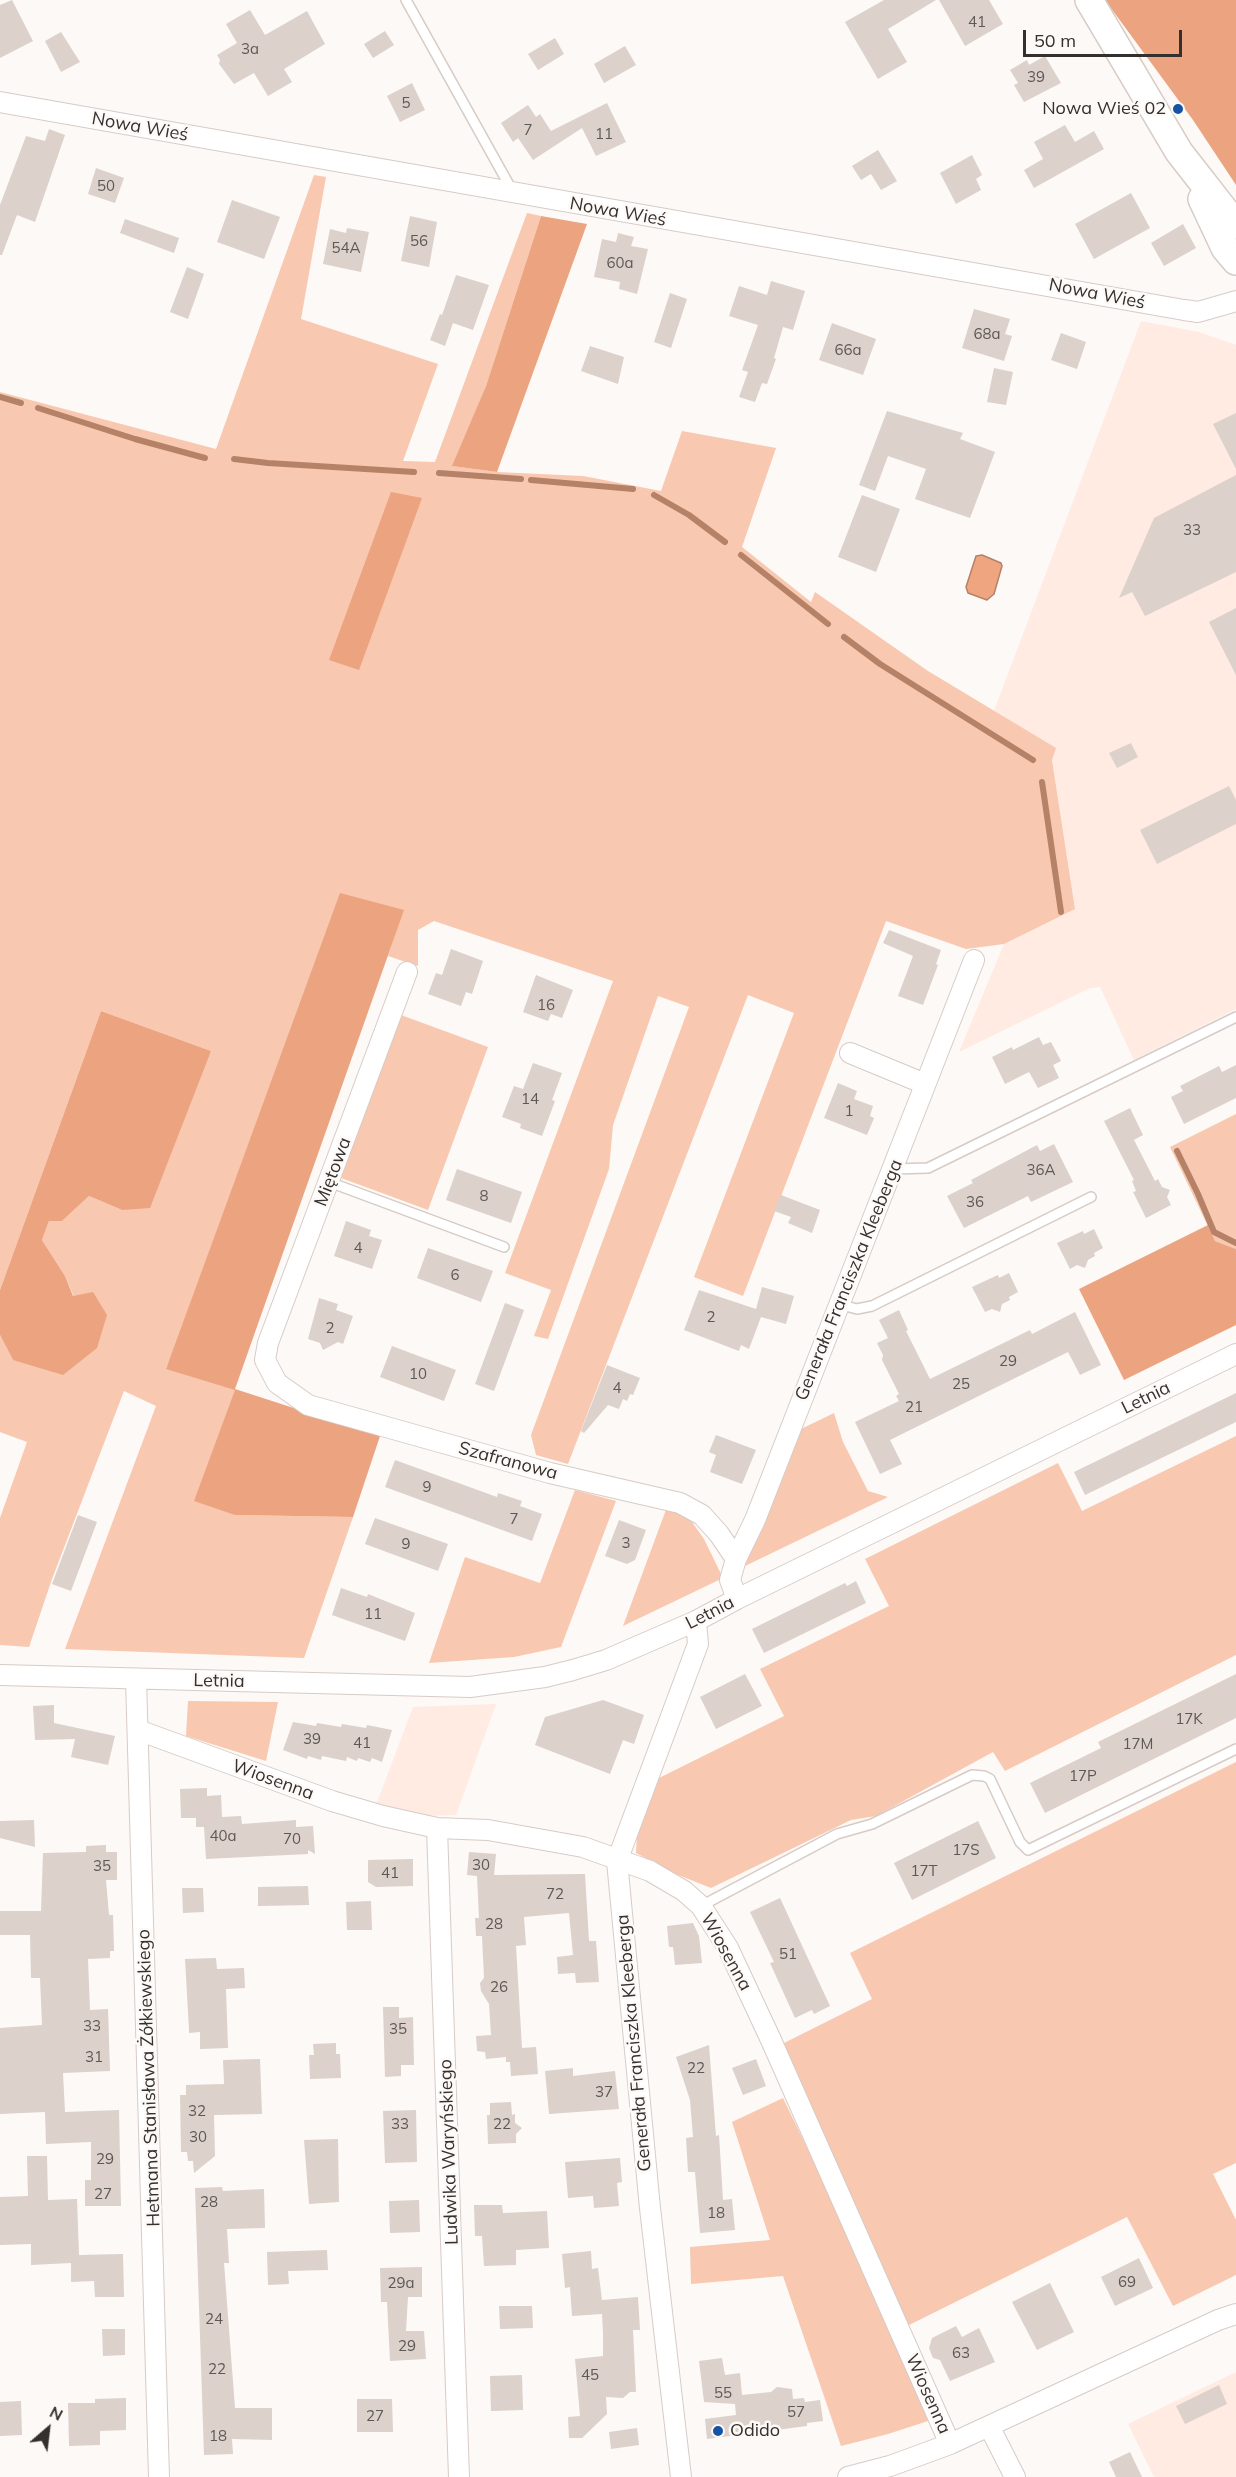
<!DOCTYPE html>
<meta charset="utf-8">
<style>
body{margin:0}
#map{position:relative;width:1236px;height:2477px;overflow:hidden;background:#fdf9f6;font-family:Mulish,sans-serif}
canvas{display:block}
.north{position:absolute;left:18px;top:2399px;width:60px;height:60px;-webkit-text-stroke:4px #fdf9f6;paint-order:stroke;rotate:28deg;font-size:16px;font-weight:700;line-height:24px;text-align:center;color:#34302e}
.north::after{content:'';display:block;margin:auto;width:21px;height:27px;background:#34302e;clip-path:polygon(50% 0,100% 100%,50% 72%,0 100%)}
.scale{position:absolute;left:1023px;top:30px;width:159px;height:27px;box-sizing:border-box;border:3px solid #34302e;border-top:0;padding-left:8px;font-size:18px;line-height:21px;white-space:nowrap;color:#34302e;-webkit-text-stroke:4px #fdf9f6;paint-order:stroke}
</style>
<div id="map">
<canvas width="1236" height="2477"></canvas>
<div class="north">N</div>
<div class="scale">50 m</div>
</div>
<script>
const ctx = document.querySelector('canvas').getContext('2d');
ctx.lineJoin = 'round';
function fillPath(path, color) {
  ctx.fillStyle = color;
  ctx.fill(path, 'evenodd');
}
function shape(rows) {
  const path = new Path2D();
  for (const r of rows) {
    path.moveTo(r[0], r[1]);
    for (let i = 2; i < r.length; i += 2) path.lineTo(r[i], r[i + 1]);
  }
  return path;
}
function stroke(path, color, width, dash) {
  ctx.strokeStyle = color;
  ctx.lineWidth = width;
  ctx.lineCap = dash ? 'butt' : 'round';
  ctx.setLineDash(dash || []);
  ctx.stroke(path);
}
function write(font, color, halo, rows, align = 'center') {
  ctx.font = font + ' Mulish,sans-serif';
  ctx.lineWidth = 5;
  ctx.setLineDash([]);
  ctx.textBaseline = 'middle';
  ctx.strokeStyle = halo;
  ctx.fillStyle = color;
  for (const [text, x, y, turn = 0] of rows) {
    ctx.save();
    ctx.translate(x, y);
    ctx.rotate((+turn || 0) * Math.PI / 180);
    ctx.textAlign = isNaN(turn) ? turn : align;
    if (halo) ctx.strokeText(text, 0, 0);
    ctx.fillText(text, 0, 0);
    ctx.restore();
  }
}
const built = shape([
 [1141,321,1199,332,1236,345,1236,1009,1134,1060,1100,987,1090,988,959,1052,1004,944,1075,908,1052,759,1055,748,994,711],
 [496,1704,456,1815,424,1816,376,1805,413,1707],
 [1236,2372,1236,2477,1154,2477,1128,2424]
]);
const green = shape([
 [314,175,326,177,301,319,438,364,403,461,435,462,527,213,541,216,486,386,453,466,497,472,583,476,661,491,682,431,776,448,742,547,811,602,815,592,928,671,1056,748,1052,760,1075,909,1004,944,966,949,886,921,743,1296,694,1277,794,1013,748,995,568,1464,536,1455,531,1435,689,1007,658,996,613,1125,609,1169,548,1339,534,1336,551,1290,505,1273,613,981,434,921,418,930,418,966,388,956,403,910,166,1368,235,1389,235,1515,353,1517,304,1658,65,1649,156,1406,124,1391,52,1579,29,1647,0,1645,0,1518,27,1442,0,1432,0,1335,13,1360,74,1297,65,1276,42,1240,49,1221,62,1221,89,1196,122,1210,211,1051,101,1011,0,1290,0,392,216,449],
 [401,1015,488,1047,428,1210,341,1178],
 [1236,1114,1236,1249,1215,1241,1170,1147],
 [834,1413,843,1442,868,1491,888,1497,745,1566,799,1430],
 [1236,1436,1236,1655,1005,1771,993,1752,876,1816,851,1820,711,1888,676,1874,636,1853,637,1835,655,1780,784,1716,760,1669,889,1606,865,1559,1058,1463,1082,1511],
 [575,1490,616,1501,561,1647,514,1657,429,1663,465,1557,540,1583],
 [667,1507,687,1515,704,1539,723,1578,623,1626],
 [188,1701,278,1702,266,1761,186,1736],
 [1236,1762,1236,2163,1213,2174,1236,2220,1236,2275,1173,2306,1127,2217,905,2327,820,2138,784,2043,872,1999,850,1953],
 [783,2098,853,2243,928,2421,888,2434,841,2446,783,2276,691,2284,690,2247,770,2240,732,2122]
]);
const forest = shape([
 [1105,0,1236,0,1236,185,1193,120],
 [541,216,587,224,497,472,452,466,486,386],
 [391,492,422,498,359,670,329,660],
 [340,893,404,910,235,1389,380,1436,353,1517,235,1515,194,1501,235,1390,166,1369],
 [101,1011,211,1051,150,1208,122,1210,89,1196,62,1221,49,1221,42,1240,65,1276,73,1296,93,1292,107,1315,97,1348,63,1375,13,1360,0,1335,0,1290],
 [1208,1225,1215,1241,1236,1249,1236,1325,1124,1380,1079,1289]
]);
const water = shape([
 [982,555,1001,563,1002,566,994,594,987,600,968,593,966,587,976,556,982,555]
]);
const stream = shape([
 [0,397,21,403],
 [38,408,135,439,205,458],
 [234,459,268,463,414,472],
 [439,473,521,479],
 [531,480,633,489],
 [654,495,689,515,725,542],
 [741,555,828,624],
 [844,637,880,664,1033,760],
 [1042,782,1061,912],
 [1177,1151,1198,1194,1214,1232,1236,1243]
]);
const building = shape([
 [12,0,33,41,0,58,0,5],
 [884,0,936,0,888,29,907,62,878,79,845,22],
 [939,0,989,0,1003,24,965,46],
 [250,10,265,35,307,11,325,44,284,69,292,82,268,96,254,73,234,84,219,64,220,60,217,55,237,43,226,24],
 [385,31,394,45,373,58,364,44],
 [61,32,80,62,61,72,45,41],
 [555,38,564,54,538,70,528,54],
 [625,46,636,65,604,83,594,64],
 [1045,56,1061,83,1024,102,1014,85,1018,83,1010,70,1027,60,1029,65],
 [412,83,425,110,400,122,387,96],
 [607,103,626,142,596,156,582,128,533,160,518,138,513,142,501,123,528,105,536,117,540,114,551,131],
 [1065,125,1075,142,1094,131,1104,149,1034,188,1024,170,1043,159,1034,142],
 [49,129,65,135,35,222,17,215,2,255,0,255,0,205,26,136,45,141],
 [878,150,897,181,881,190,871,174,861,180,852,166],
 [972,155,982,175,976,179,981,190,956,204,940,173],
 [96,168,124,178,115,203,88,194],
 [1131,193,1150,228,1094,259,1075,224],
 [232,200,280,217,264,259,217,242],
 [410,216,437,222,429,267,401,261],
 [125,219,179,238,174,253,120,233],
 [1183,224,1196,248,1164,266,1151,243],
 [347,228,369,232,361,272,323,264,330,229,346,233],
 [618,233,634,237,631,246,648,249,637,294,619,289,620,282,594,277,602,239,616,242],
 [187,267,204,274,188,319,170,312],
 [456,275,489,285,473,330,453,323,445,346,430,340,440,314,442,315],
 [771,281,805,291,793,330,783,327,774,358,776,359,767,384,762,383,755,402,739,397,748,372,742,370,758,325,729,316,739,286,767,295],
 [670,293,687,299,671,348,654,342],
 [974,309,1010,319,1005,334,1012,336,1004,361,962,348],
 [832,323,876,339,863,375,819,360],
 [1061,333,1086,342,1077,369,1051,360],
 [590,346,624,357,618,384,581,371],
 [994,368,1013,372,1006,405,987,402],
 [887,411,963,433,960,439,995,452,970,518,915,499,926,469,888,456,875,491,859,485],
 [1236,413,1236,469,1213,424],
 [1236,475,1236,572,1145,616,1132,592,1119,598,1154,518],
 [862,495,900,509,876,572,838,557],
 [1236,608,1236,675,1209,622],
 [1131,743,1138,757,1117,768,1109,753],
 [1229,786,1236,800,1236,824,1157,864,1140,830],
 [889,930,941,950,936,964,938,965,923,1005,898,996,913,956,883,943],
 [451,949,483,961,472,994,466,992,461,1006,428,994,436,973,442,975],
 [536,975,573,990,562,1018,551,1014,548,1021,523,1012],
 [1039,1037,1043,1045,1051,1042,1061,1061,1053,1065,1059,1078,1038,1088,1029,1072,1005,1084,992,1057,1012,1047,1013,1050],
 [533,1063,562,1073,552,1100,555,1101,542,1136,520,1128,521,1124,502,1117,514,1086,523,1089],
 [1236,1065,1236,1098,1184,1124,1171,1097,1183,1091,1180,1086,1219,1066,1222,1072],
 [838,1083,857,1091,854,1099,873,1106,870,1116,874,1118,867,1135,824,1118],
 [1130,1108,1143,1135,1134,1140,1155,1181,1158,1179,1162,1187,1170,1190,1167,1197,1171,1205,1146,1218,1133,1192,1136,1191,1132,1181,1134,1180,1104,1121],
 [1054,1144,1073,1182,1031,1202,1028,1196,964,1228,947,1196,973,1183,971,1180,1037,1145,1040,1151],
 [457,1169,522,1192,511,1223,446,1200],
 [781,1195,820,1210,812,1233,788,1223,791,1217,774,1211],
 [346,1221,371,1230,369,1236,382,1240,372,1269,334,1256],
 [1094,1229,1103,1248,1094,1253,1095,1256,1088,1260,1085,1268,1077,1265,1070,1269,1057,1243,1083,1231,1084,1234],
 [428,1248,493,1271,481,1302,417,1278],
 [1009,1273,1018,1292,1009,1297,1010,1300,1002,1304,1000,1312,992,1309,985,1312,972,1287,998,1275,999,1278],
 [762,1287,794,1296,786,1324,761,1317,749,1349,741,1345,739,1351,684,1330,699,1290,756,1309],
 [319,1298,338,1304,336,1310,353,1316,343,1344,338,1342,323,1350,320,1343,308,1339],
 [505,1303,524,1310,494,1391,475,1384],
 [899,1310,908,1330,906,1331,930,1379,1030,1330,1032,1334,1075,1312,1101,1365,1080,1375,1068,1352,999,1386,890,1440,902,1464,880,1474,855,1422,899,1401,896,1396,899,1394,882,1360,883,1355,877,1343,888,1338,879,1320],
 [392,1346,456,1370,444,1401,380,1377],
 [607,1365,640,1378,633,1395,630,1394,627,1401,623,1399,619,1409,608,1405,584,1433,581,1431],
 [1236,1393,1236,1422,1085,1495,1074,1472],
 [716,1435,756,1450,742,1484,710,1472,716,1455,709,1452],
 [395,1460,497,1497,498,1493,522,1501,520,1506,542,1514,532,1541,385,1487],
 [78,1515,97,1522,71,1591,52,1584],
 [375,1518,448,1544,438,1571,365,1544],
 [619,1520,646,1530,635,1560,627,1564,605,1556],
 [856,1581,866,1603,764,1653,752,1629,845,1583,847,1586],
 [341,1588,367,1597,368,1594,415,1613,405,1641,332,1615],
 [745,1674,762,1706,716,1729,700,1697],
 [1236,1674,1236,1718,1045,1813,1030,1783,1101,1748,1098,1742],
 [603,1700,644,1715,634,1744,623,1740,610,1774,535,1745,545,1717],
 [54,1705,54,1723,115,1736,108,1765,71,1757,75,1739,35,1740,33,1706],
 [293,1722,316,1726,317,1723,341,1727,342,1724,366,1728,367,1725,392,1730,382,1762,372,1758,370,1762,358,1758,357,1761,347,1757,346,1761,322,1756,321,1760,308,1756,307,1759,283,1750],
 [207,1788,207,1796,221,1795,222,1817,241,1816,242,1824,296,1820,296,1827,313,1826,315,1854,308,1850,308,1854,206,1859,204,1827,196,1827,196,1818,181,1818,180,1789],
 [34,1820,35,1847,0,1838,0,1821],
 [978,1821,996,1858,912,1900,894,1863],
 [106,1845,106,1852,117,1852,117,1880,106,1880,109,1915,113,1915,114,1951,110,1951,110,1958,88,1959,90,2010,108,2009,110,2071,63,2073,65,2112,119,2110,121,2206,85,2206,85,2180,91,2180,91,2142,46,2144,45,2112,0,2114,0,2028,42,2025,40,1978,31,1978,30,1935,0,1935,0,1911,41,1911,43,1853,86,1852,86,1846],
 [469,1852,496,1854,494,1875,585,1874,589,1941,596,1941,599,1982,576,1983,575,1973,558,1974,557,1957,573,1955,569,1913,524,1917,526,1945,516,1946,522,2048,536,2047,538,2074,511,2076,510,2062,506,2062,506,2057,486,2059,485,2052,477,2051,476,2036,491,2035,489,2004,481,1991,480,1983,484,1978,482,1936,476,1936,475,1918,479,1918,477,1876,467,1875],
 [413,1859,413,1886,376,1887,368,1882,368,1860],
 [308,1886,309,1905,258,1906,258,1887],
 [182,1888,203,1888,204,1912,183,1913],
 [780,1898,830,2006,814,2014,812,2010,795,2018,770,1963,774,1962,750,1912],
 [371,1901,372,1930,347,1930,346,1902],
 [693,1923,699,1936,702,1963,675,1965,673,1947,669,1947,667,1926],
 [216,1958,217,1969,244,1968,245,1988,226,1989,228,2048,200,2049,200,2032,189,2033,189,2030,185,1959],
 [383,2007,399,2007,399,2018,413,2017,414,2065,401,2065,401,2076,385,2077],
 [336,2043,336,2054,340,2054,341,2078,310,2079,309,2055,314,2055,313,2044],
 [709,2045,716,2136,719,2135,723,2200,732,2199,735,2230,700,2233,695,2172,688,2172,686,2138,693,2137,690,2100,676,2057],
 [260,2059,262,2114,214,2115,215,2156,194,2173,193,2161,188,2161,187,2152,181,2152,180,2095,186,2095,186,2085,224,2084,223,2060],
 [756,2059,766,2086,743,2095,732,2068],
 [573,2068,573,2076,615,2071,619,2109,549,2114,545,2071],
 [511,2102,512,2115,515,2114,515,2123,522,2128,516,2134,516,2143,488,2144,487,2115,490,2115,490,2103],
 [416,2110,417,2162,385,2163,383,2111],
 [338,2139,339,2202,309,2204,304,2140],
 [27,2156,47,2156,48,2200,77,2199,79,2255,123,2254,124,2297,95,2297,94,2281,71,2282,71,2263,31,2265,31,2244,0,2245,0,2197,28,2196],
 [620,2158,622,2182,617,2183,619,2206,594,2208,593,2196,568,2198,565,2162],
 [222,2187,223,2191,264,2189,265,2228,227,2229,229,2263,224,2263,235,2408,272,2408,272,2440,232,2439,233,2454,204,2455,195,2188],
 [419,2200,420,2232,390,2233,389,2201],
 [474,2205,502,2205,503,2213,547,2211,549,2248,516,2250,516,2265,484,2266,482,2236,475,2236],
 [327,2250,328,2270,288,2271,289,2284,268,2285,267,2252],
 [591,2251,592,2269,598,2268,602,2300,638,2297,640,2330,633,2330,636,2392,630,2392,623,2398,606,2397,607,2414,582,2438,569,2438,568,2417,580,2416,575,2359,603,2356,603,2333,602,2314,572,2316,570,2287,565,2288,562,2254],
 [1139,2258,1153,2288,1115,2306,1101,2277],
 [422,2267,422,2297,408,2297,406,2331,424,2331,426,2359,390,2361,387,2302,381,2302,380,2268],
 [1050,2283,1074,2332,1037,2350,1012,2302],
 [499,2306,532,2306,533,2328,500,2329],
 [956,2326,962,2337,979,2328,995,2362,950,2381,940,2360,933,2358,929,2348,932,2338],
 [102,2329,125,2329,125,2355,103,2356],
 [722,2358,725,2375,740,2373,742,2395,771,2392,777,2387,792,2389,793,2399,804,2398,805,2402,820,2400,823,2421,807,2423,807,2426,707,2439,705,2419,736,2415,735,2404,704,2402,699,2361],
 [522,2375,523,2410,491,2411,490,2376],
 [1219,2385,1227,2404,1185,2424,1176,2406],
 [126,2398,126,2430,100,2431,100,2445,69,2446,68,2403,95,2403,95,2399],
 [357,2399,392,2399,393,2432,357,2432],
 [21,2401,22,2435,0,2436,0,2402],
 [637,2428,639,2445,611,2449,609,2432],
 [1130,2452,1142,2477,1116,2477,1109,2462]
]);
const lane = shape([
 [406,0,513,192],
 [893,1169,928,1168,1236,1017],
 [329,1182,504,1247],
 [838,1304,857,1309,872,1306,1091,1197],
 [701,1906,837,1834,872,1824,972,1775,984,1776,990,1779,1020,1842,1028,1850,1236,1749]
]);
const street = shape([
 [0,102,1184,310,1198,312,1236,301],
 [407,972,268,1343,265,1360,277,1383,308,1405,550,1473,680,1503,702,1515,719,1534,736,1559],
 [850,1053,925,1084],
 [737,1599,730,1580,736,1559,755,1520,974,960],
 [0,1675,470,1687,545,1677,573,1670,606,1660,696,1621,737,1599,1236,1354],
 [136,1679,159,2477],
 [138,1730,332,1801,383,1816,437,1828,488,1830,583,1847,650,1871,684,1891,701,1906,728,1948,771,2040,950,2444],
 [437,1828,459,2477],
 [989,2426,1015,2477],
 [681,2477,650,2208,617,1861,698,1644,696,1621],
 [848,2477,890,2466,950,2444,1218,2320,1236,2314]
]);
const secondary = shape([
 [1089,0,1179,152,1236,225],
 [1202,199,1225,248,1236,261]
]);
const markers = [
 [1178,109,6,"#1753a4"],
 [718,2431,6,"#1753a4"]
];
const numberNames = [
 ["41",977,22],
 ["3a",250,49],
 ["39",1036,77],
 ["5",406,103],
 ["7",528,130],
 ["11",604,134],
 ["50",106,186],
 ["56",419,241],
 ["54A",346,248],
 ["60a",620,263],
 ["68a",987,334],
 ["66a",848,350],
 ["33",1192,530],
 ["16",546,1005],
 ["14",530,1099],
 ["1",849,1111],
 ["36A",1041,1170],
 ["8",484,1196],
 ["36",975,1202],
 ["4",358,1248],
 ["6",455,1275],
 ["2",711,1317],
 ["2",330,1328],
 ["29",1008,1361],
 ["10",418,1374],
 ["25",961,1384],
 ["4",617,1388],
 ["21",914,1407],
 ["9",427,1487],
 ["7",514,1519],
 ["3",626,1543],
 ["9",406,1544],
 ["11",373,1614],
 ["17K",1189,1719],
 ["39",312,1739],
 ["41",362,1743],
 ["17M",1138,1744],
 ["17P",1083,1776],
 ["40a",223,1836],
 ["70",292,1839],
 ["17S",966,1850],
 ["30",481,1865],
 ["35",102,1866],
 ["17T",924,1871],
 ["41",390,1873],
 ["72",555,1894],
 ["28",494,1924],
 ["51",788,1954],
 ["26",499,1987],
 ["33",92,2026],
 ["35",398,2029],
 ["31",94,2057],
 ["22",696,2068],
 ["37",604,2092],
 ["32",197,2111],
 ["33",400,2124],
 ["22",502,2124],
 ["30",198,2137],
 ["29",105,2159],
 ["27",103,2194],
 ["28",209,2202],
 ["18",716,2213],
 ["69",1127,2282],
 ["29a",401,2283],
 ["24",214,2319],
 ["29",407,2346],
 ["63",961,2353],
 ["22",217,2369],
 ["45",590,2375],
 ["55",723,2393],
 ["57",796,2412],
 ["27",375,2416],
 ["18",218,2436]
];
const poiNames = [
 ["Nowa Wieś 02",1166,109],
 ["Odido",730,2431,"left"]
];
const streetNames = [
 ["Nowa Wieś",140,127,10],
 ["Nowa Wieś",618,212,10],
 ["Nowa Wieś",1097,294,11],
 ["Miętowa",333,1172,-69],
 ["Generała Franciszka Kleeberga",849,1280,-68],
 ["Letnia",1146,1398,-26],
 ["Szafranowa",508,1461,15],
 ["Letnia",710,1613,-27],
 ["Letnia",219,1681,1],
 ["Wiosenna",273,1780,20],
 ["Wiosenna",726,1952,61],
 ["Generała Franciszka Kleeberga",634,2043,-95],
 ["Hetmana Stanisława Żółkiewskiego",149,2078,-92],
 ["Ludwika Waryńskiego",449,2152,-92],
 ["Wiosenna",928,2394,66]
];
fillPath(built, '#ffebe2');
fillPath(green, '#f8c8b0');
fillPath(forest, '#eca37f');
fillPath(water, '#eea580');
stroke(water, '#b68267', 1.5);
stroke(stream, '#b68267', 6);
fillPath(building, '#dcd1cb');
stroke(lane, '#d7cbc6', 12);
stroke(street, '#d7cbc6', 22);
stroke(secondary, '#d7cbc6', 30);
stroke(lane, '#fff', 9);
stroke(street, '#fff', 20);
stroke(secondary, '#fff', 27);
for (const [x, y, r, color] of markers) {
  const dot = new Path2D();
  dot.arc(x, y, r, 0, 2 * Math.PI);
  ctx.fillStyle = color;
  ctx.fill(dot);
  stroke(dot, '#fdf9f6', 2);
}
write('15px', '#5e5855', null, numberNames);
write('18px', '#34302e', '#fdf9f6', poiNames, 'right');
write('18px', '#34302e', '#fdf9f6', streetNames);
</script>
